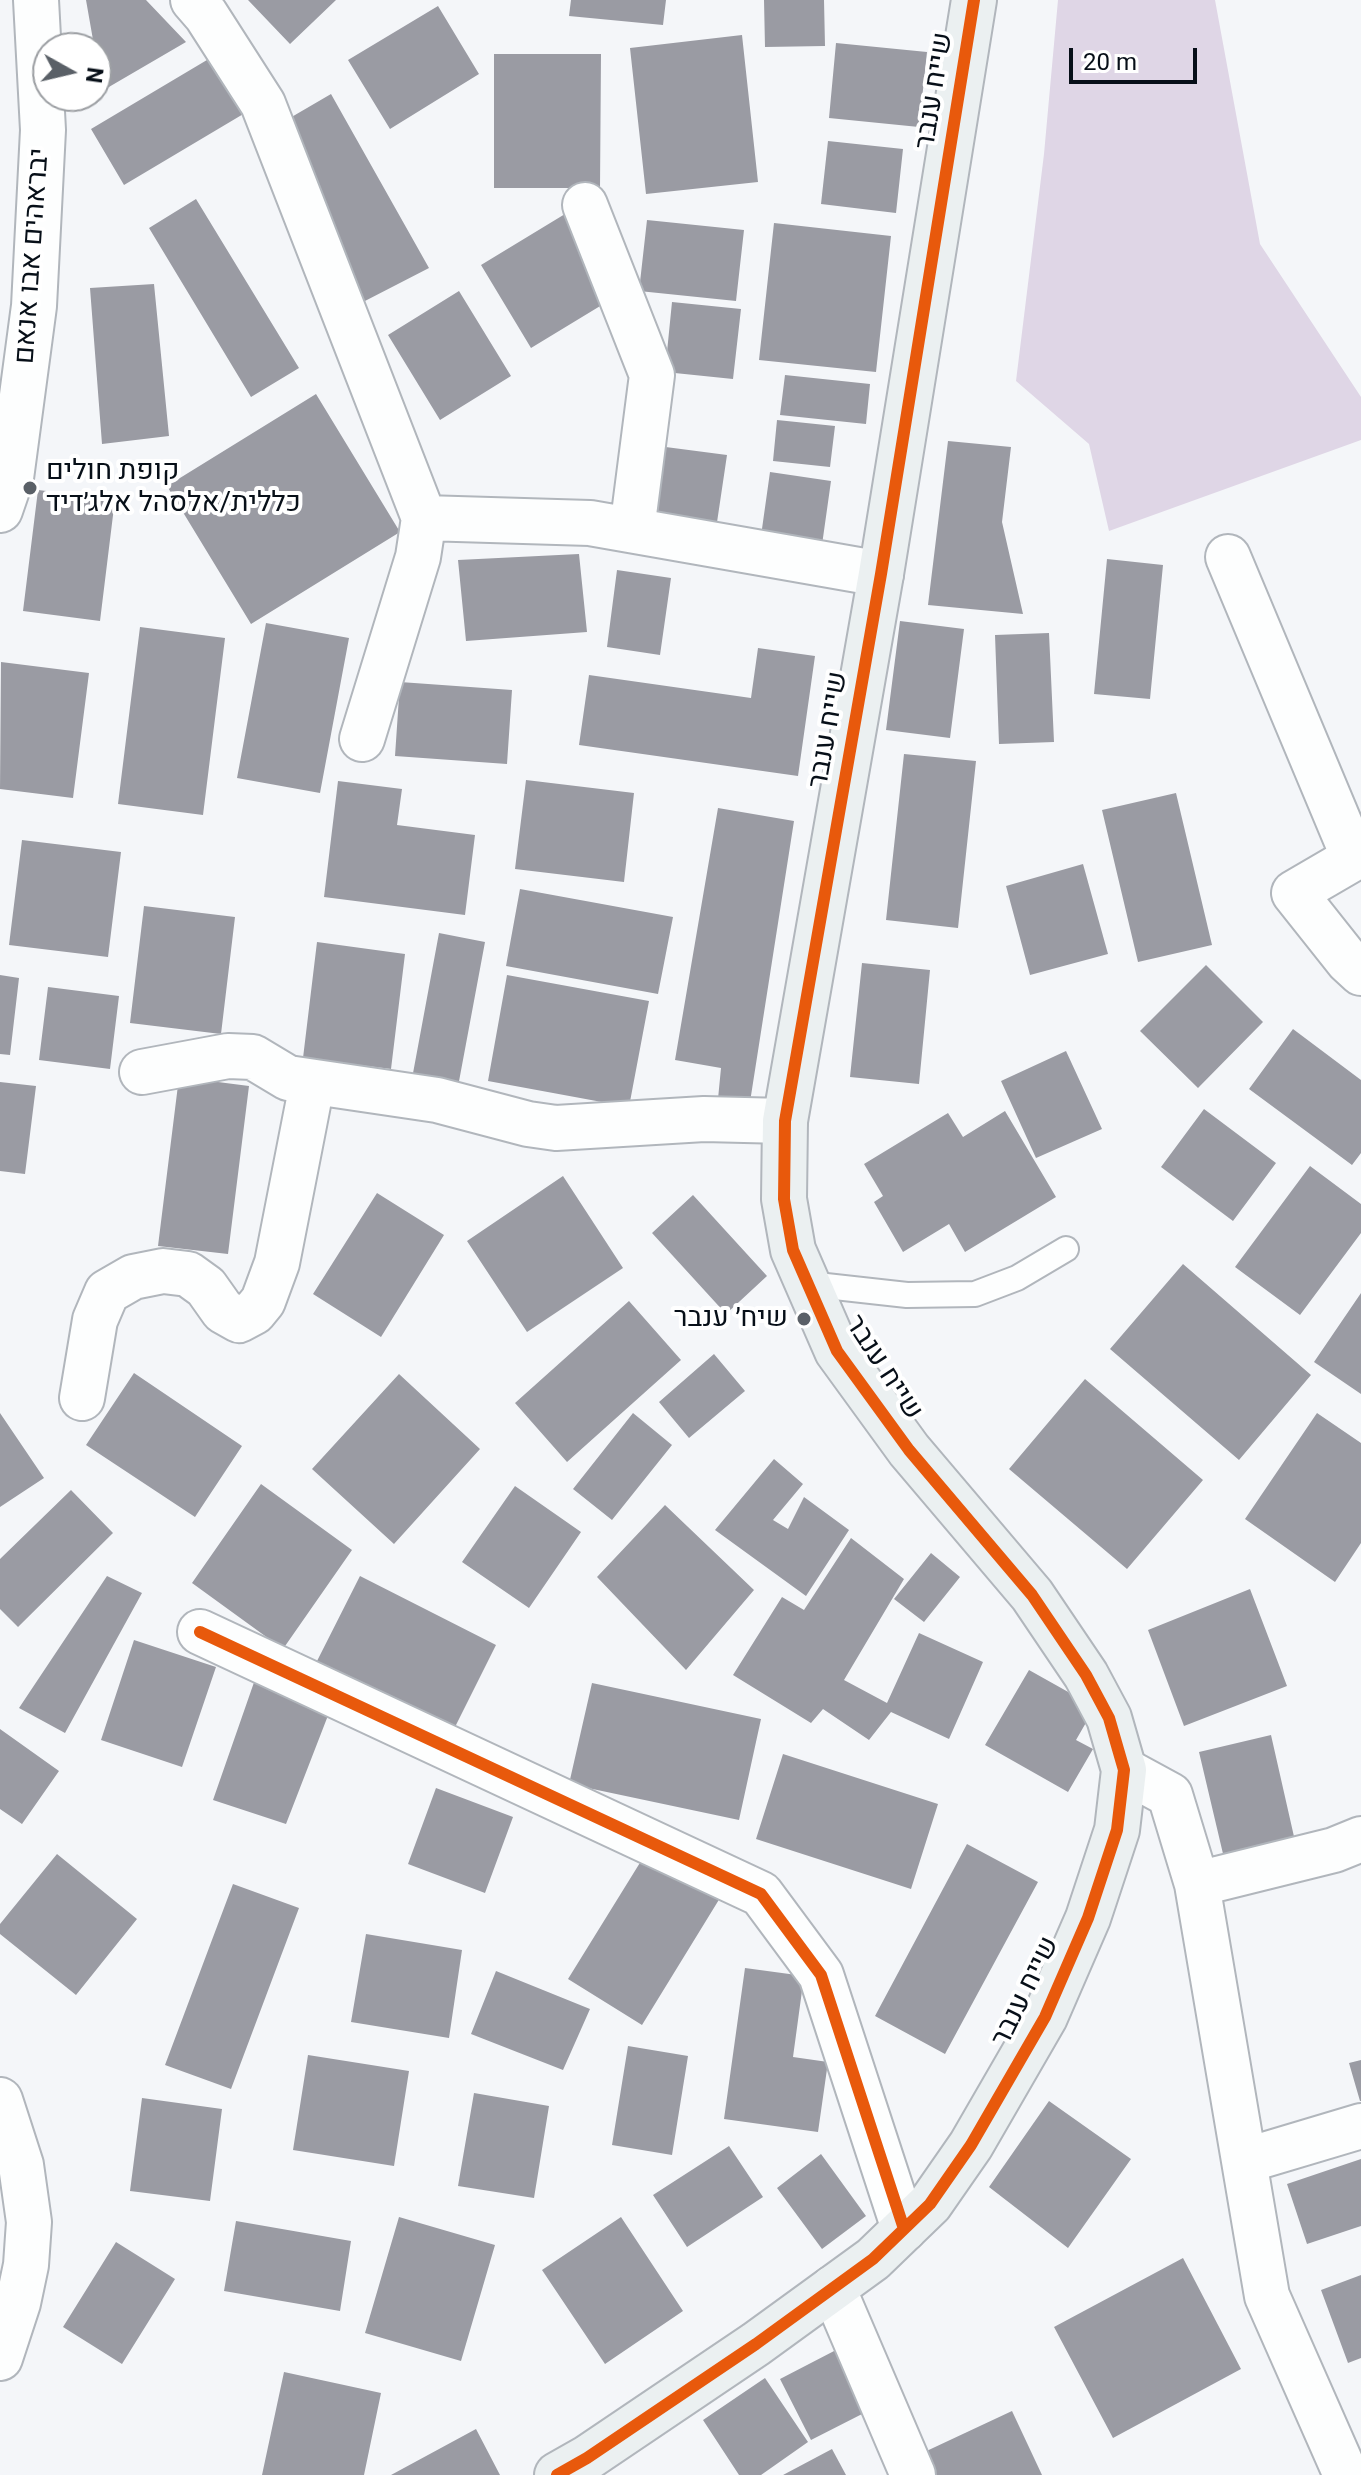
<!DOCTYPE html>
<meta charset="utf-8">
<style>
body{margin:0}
#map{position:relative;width:1361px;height:2475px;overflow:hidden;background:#f4f6f9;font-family:Roboto,sans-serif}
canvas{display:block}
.north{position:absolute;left:32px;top:32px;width:80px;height:80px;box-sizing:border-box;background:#fff;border:2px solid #9c9fa3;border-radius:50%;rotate:98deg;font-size:22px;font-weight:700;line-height:32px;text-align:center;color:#070f18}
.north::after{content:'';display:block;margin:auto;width:28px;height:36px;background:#5a6067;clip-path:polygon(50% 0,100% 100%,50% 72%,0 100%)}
.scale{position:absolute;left:1069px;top:48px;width:128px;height:36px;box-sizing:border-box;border:4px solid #070f18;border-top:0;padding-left:10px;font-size:24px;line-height:28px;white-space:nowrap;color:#070f18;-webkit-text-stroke:6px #fff;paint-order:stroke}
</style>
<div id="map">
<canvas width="1361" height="2475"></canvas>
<div class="north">N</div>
<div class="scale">20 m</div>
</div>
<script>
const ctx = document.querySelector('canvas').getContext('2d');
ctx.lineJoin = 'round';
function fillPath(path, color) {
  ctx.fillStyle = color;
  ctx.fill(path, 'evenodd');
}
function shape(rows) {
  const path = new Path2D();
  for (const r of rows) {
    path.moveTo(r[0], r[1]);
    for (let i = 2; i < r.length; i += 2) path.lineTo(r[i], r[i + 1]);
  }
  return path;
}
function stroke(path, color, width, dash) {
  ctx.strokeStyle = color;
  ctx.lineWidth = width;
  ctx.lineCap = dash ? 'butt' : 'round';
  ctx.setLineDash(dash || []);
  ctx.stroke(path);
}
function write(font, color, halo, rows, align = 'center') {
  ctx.font = font + ' Roboto,Heebo,sans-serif';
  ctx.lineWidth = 8;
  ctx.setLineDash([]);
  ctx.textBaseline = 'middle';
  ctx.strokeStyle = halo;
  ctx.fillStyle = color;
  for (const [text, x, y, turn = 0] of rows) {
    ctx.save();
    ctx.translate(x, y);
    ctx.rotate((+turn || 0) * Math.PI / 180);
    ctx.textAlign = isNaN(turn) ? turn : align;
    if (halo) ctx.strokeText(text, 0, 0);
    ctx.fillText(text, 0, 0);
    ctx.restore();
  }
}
const green = shape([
 [1058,0,1215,0,1260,244,1361,397,1361,440,1109,531,1089,444,1016,381,1044,154]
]);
const building = shape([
 [86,0,146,0,186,42,102,91],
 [248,0,336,0,290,44],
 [571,0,666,0,663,25,569,16],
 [764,0,824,0,825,46,765,47],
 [438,6,479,74,390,129,348,60],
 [742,35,758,182,646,194,630,48],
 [836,43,927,52,919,127,829,118],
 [494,54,601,54,600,188,494,188],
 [212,57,245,113,124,185,91,129],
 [331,94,429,268,363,302,283,122],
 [828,141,903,149,896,213,821,204],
 [196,199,299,368,251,397,149,228],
 [565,214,615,297,531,348,481,265],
 [647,220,744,230,736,301,639,291],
 [774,223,891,236,876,372,759,360],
 [154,284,169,436,102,444,90,288],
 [459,291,511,376,440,420,388,335],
 [672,302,741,309,733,379,665,372],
 [785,375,870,384,866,424,780,415],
 [316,394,400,532,251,624,167,486],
 [777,420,835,426,830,467,773,461],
 [948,441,1011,447,1002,522,1023,614,928,605],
 [658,446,727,455,716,529,648,520],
 [770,472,831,481,821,552,760,543],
 [38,490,115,499,100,621,23,611],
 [579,554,587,632,466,641,458,560],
 [1107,559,1163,565,1150,699,1094,694],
 [617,570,671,578,660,655,607,647],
 [900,621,964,629,950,738,886,730],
 [266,623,349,638,320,793,237,778],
 [140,627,225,638,203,815,118,804],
 [1049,633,1054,742,999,744,995,635],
 [758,648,815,656,798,776,579,745,589,675,751,698],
 [1,662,89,673,73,798,0,789],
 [400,682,512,690,507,764,395,756],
 [904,754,976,761,958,928,886,920],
 [526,780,634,793,624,882,515,869],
 [338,781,402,789,397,825,475,835,465,915,324,897],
 [1176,793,1212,945,1138,962,1102,810],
 [718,808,794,821,750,1102,718,1099,721,1068,675,1060],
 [22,840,121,852,108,957,9,945],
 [1083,864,1108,954,1030,975,1006,886],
 [520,889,673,917,658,994,506,966],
 [144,906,235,917,221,1034,130,1023],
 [439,933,485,942,457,1092,411,1084],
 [317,942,405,954,391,1069,303,1058],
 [862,963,930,970,919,1084,850,1077],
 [1206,965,1263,1022,1198,1088,1140,1031],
 [0,975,19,978,10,1055,0,1054],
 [507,975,649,1001,629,1107,488,1081],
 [48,987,119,996,110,1069,39,1060],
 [1293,1029,1361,1080,1361,1153,1352,1165,1249,1089],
 [1066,1051,1102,1129,1036,1158,1001,1081],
 [179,1077,249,1086,228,1254,158,1246],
 [0,1082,36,1086,25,1174,0,1171],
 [1204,1109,1276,1163,1233,1221,1161,1167],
 [1005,1111,1056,1197,965,1252,949,1224,903,1252,874,1202,883,1196,864,1164,948,1113,963,1137],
 [1310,1166,1361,1204,1361,1233,1300,1315,1235,1267],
 [563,1176,623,1268,527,1332,467,1241],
 [377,1193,444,1235,381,1337,313,1294],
 [693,1195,767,1276,726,1314,652,1233],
 [1183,1264,1311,1375,1239,1460,1110,1349],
 [1361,1293,1361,1394,1314,1362],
 [629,1301,681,1360,567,1462,515,1403],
 [714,1354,745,1391,689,1438,659,1402],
 [134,1373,242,1446,195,1517,86,1445],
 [399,1374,480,1449,394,1544,312,1469],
 [1085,1379,1203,1480,1127,1569,1009,1469],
 [0,1413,44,1478,0,1507],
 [633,1413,672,1445,612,1520,573,1489],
 [1317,1413,1361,1443,1361,1543,1335,1582,1245,1519],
 [774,1459,803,1484,773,1520,788,1529,804,1497,849,1530,806,1596,715,1530],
 [261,1484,352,1550,283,1649,192,1583],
 [515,1486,581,1532,529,1608,462,1562],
 [71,1490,113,1533,18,1627,0,1609,0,1559],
 [665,1505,754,1590,686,1670,597,1577],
 [851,1538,904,1579,844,1680,887,1703,919,1633,983,1662,949,1739,891,1712,869,1740,823,1709,811,1723,733,1675,782,1597,804,1610],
 [931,1553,960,1577,924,1622,894,1599],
 [107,1576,142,1593,65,1733,19,1708],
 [360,1576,496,1645,451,1735,315,1665],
 [1250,1589,1287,1686,1184,1726,1148,1630],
 [134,1640,216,1667,182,1767,101,1740],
 [259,1668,334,1700,286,1824,213,1800],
 [1029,1670,1095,1707,1076,1740,1093,1749,1068,1792,985,1745],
 [592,1683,761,1719,739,1820,569,1784],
 [0,1729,59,1771,22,1824,0,1809],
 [1271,1735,1295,1841,1224,1858,1199,1752],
 [783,1754,938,1804,911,1889,756,1839],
 [436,1788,513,1817,485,1893,408,1864],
 [967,1844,1038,1882,945,2054,875,2016],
 [646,1853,720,1898,642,2025,568,1979],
 [57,1854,137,1919,76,1995,0,1934,0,1924],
 [233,1884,299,1908,231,2089,165,2065],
 [366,1934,462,1950,449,2038,351,2022],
 [745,1968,804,1976,793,2057,828,2062,818,2132,724,2119],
 [496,1971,590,2009,563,2070,471,2034],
 [628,2046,688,2056,672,2155,612,2145],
 [308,2055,409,2071,394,2166,293,2150],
 [1361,2060,1361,2101,1360,2101,1349,2063],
 [474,2093,549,2106,534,2198,458,2186],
 [142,2098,222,2109,210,2201,130,2191],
 [1049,2101,1131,2159,1068,2248,989,2187],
 [729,2146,763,2197,687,2247,653,2195],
 [821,2154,866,2216,822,2249,777,2188],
 [1361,2159,1361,2226,1307,2244,1287,2184],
 [399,2217,495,2245,461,2361,365,2333],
 [621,2217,683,2311,605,2364,542,2270],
 [236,2221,351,2241,340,2311,224,2291],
 [116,2242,175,2279,122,2364,63,2327],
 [1183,2258,1241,2369,1113,2438,1054,2327],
 [1361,2275,1361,2358,1348,2363,1321,2290],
 [836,2350,866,2412,811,2440,780,2379],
 [284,2372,381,2393,364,2475,262,2475],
 [765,2378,808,2442,761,2475,739,2475,703,2420],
 [1012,2411,1042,2475,928,2475,918,2455],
 [476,2429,500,2475,391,2475],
 [832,2449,846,2475,783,2475]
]);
const lane = shape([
 [808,1284,907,1295,975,1294,1017,1278,1066,1249]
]);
const street = shape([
 [193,0,206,15,263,104,424,518,418,557,362,739],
 [585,205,652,375,632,530],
 [0,510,11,478,34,306,43,130,36,0],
 [424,518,590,523,881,574],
 [1228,557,1354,858,1294,893,1348,961,1361,973],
 [142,1072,228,1056,253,1057,288,1078,437,1100,528,1124,556,1128,704,1119,785,1121],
 [82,1398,95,1320,107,1292,133,1277,163,1271,188,1274,206,1287,223,1311,239,1320,254,1312,263,1301,277,1263,312,1084],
 [200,1632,761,1894,821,1975,904,2229],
 [1124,1770,1170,1795,1197,1884,1267,2296,1346,2475],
 [1197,1884,1334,1850,1361,1839],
 [0,2100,21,2165,29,2222,26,2265,18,2303,0,2358],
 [1244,2161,1361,2126],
 [833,2288,913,2475]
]);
const secondary = shape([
 [557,2475,587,2458,756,2344,873,2259,930,2204,971,2145,1045,2017,1088,1918,1117,1830,1124,1770,1109,1718,1086,1675,1032,1595,909,1450,837,1351,793,1250,784,1199,785,1121,881,574,974,0]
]);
const cycleway = shape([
 [200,1632,761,1894,821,1975,904,2229],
 [557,2475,587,2458,756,2344,873,2259,930,2204,971,2145,1045,2017,1088,1918,1117,1830,1124,1770,1109,1718,1086,1675,1032,1595,909,1450,837,1351,793,1250,784,1199,785,1121,881,574,974,0]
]);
const markers = [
 [30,488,8,"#5a6067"],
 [804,1319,8,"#5a6067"]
];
const streetNames = [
 ["שייח ענבר",935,91,-81],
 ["יבראהים אבו אנאם",33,256,-86],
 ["שייח ענבר",829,730,-80],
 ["שייח ענבר",883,1368,57],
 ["שייח ענבר",1026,1992,-64]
];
const poiNames = [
 ["קופת חולים",46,472],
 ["כללית/אלסהל אלג׳דיד",46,504],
 ["שיח׳ ענבר",788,1319,"right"]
];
fillPath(green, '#dfd6e6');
fillPath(building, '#9a9ba3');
stroke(lane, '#b1b6bc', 28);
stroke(street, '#b1b6bc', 48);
stroke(secondary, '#b1b6bc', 48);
stroke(lane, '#fdfefe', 24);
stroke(street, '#fdfefe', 44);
stroke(secondary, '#ebf0f1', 44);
stroke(cycleway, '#e8590c', 12);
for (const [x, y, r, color] of markers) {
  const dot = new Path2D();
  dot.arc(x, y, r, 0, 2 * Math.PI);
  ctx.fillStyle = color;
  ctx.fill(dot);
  stroke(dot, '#fff', 3);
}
write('28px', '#070f18', '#fff', streetNames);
write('28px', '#070f18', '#fff', poiNames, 'left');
</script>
